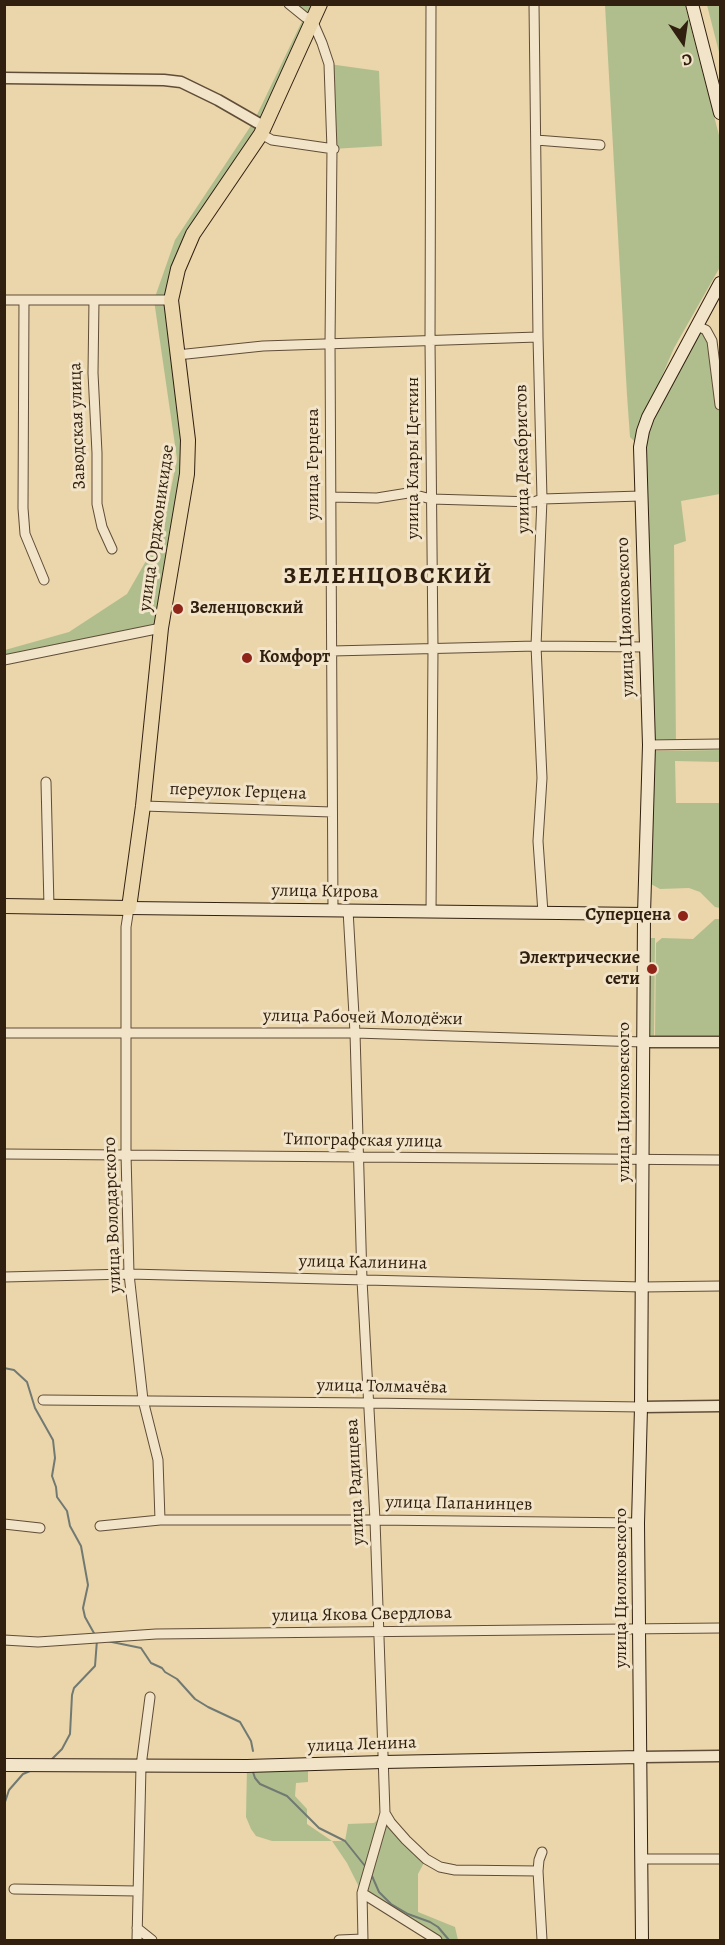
<!DOCTYPE html>
<meta charset="utf-8">
<style>
body{margin:0}
#map{position:relative;width:725px;height:1945px;overflow:hidden;background:#ebd5ab;font-family:Alegreya,serif}
canvas{display:block}
.frame{position:absolute;inset:0;border:6px solid #312010;pointer-events:none}
.north{position:absolute;left:653px;top:12px;width:60px;height:60px;-webkit-text-stroke:4px #f2e4c8;paint-order:stroke;rotate:167deg;font-size:16px;font-weight:700;line-height:24px;text-align:center;color:#312010}
.north::after{content:'';display:block;margin:auto;width:21px;height:27px;background:#312010;clip-path:polygon(50% 0,100% 100%,50% 72%,0 100%)}
</style>
<div id="map">
<canvas width="725" height="1945"></canvas>
<div class="frame"></div>
<div class="north">С</div>
</div>
<script>
const ctx = document.querySelector('canvas').getContext('2d');
ctx.lineJoin = 'round';
function fillPath(path, color) {
  ctx.fillStyle = color;
  ctx.fill(path, 'evenodd');
}
function shape(rows) {
  const path = new Path2D();
  for (const r of rows) {
    path.moveTo(r[0], r[1]);
    for (let i = 2; i < r.length; i += 2) path.lineTo(r[i], r[i + 1]);
  }
  return path;
}
function stroke(path, color, width, dash) {
  ctx.strokeStyle = color;
  ctx.lineWidth = width;
  ctx.lineCap = dash ? 'butt' : 'round';
  ctx.setLineDash(dash || []);
  ctx.stroke(path);
}
function write(font, color, halo, rows, align = 'center') {
  ctx.font = font + ' Alegreya,serif';
  ctx.lineWidth = 6;
  ctx.setLineDash([]);
  ctx.textBaseline = 'middle';
  ctx.strokeStyle = halo;
  ctx.fillStyle = color;
  for (const [text, x, y, turn = 0] of rows) {
    ctx.save();
    ctx.translate(x, y);
    ctx.rotate((+turn || 0) * Math.PI / 180);
    ctx.textAlign = isNaN(turn) ? turn : align;
    if (halo) ctx.strokeText(text, 0, 0);
    ctx.fillText(text, 0, 0);
    ctx.restore();
  }
}
const green = shape([
 [289,5,320,5,265,127,193,234,171,300,188,440,161,628,5,660,5,650,69,632,127,594,162,533,177,459,154,300,175,240,254,121,304,17],
 [605,5,685,5,720,139,720,267,674,348,634,441,630,437,627,395],
 [707,5,720,5,720,56],
 [329,64,379,71,382,146,332,149],
 [697,326,706,330,720,405,720,494,681,501,686,541,674,545,676,746,649,745,640,447],
 [720,750,720,762,675,761,676,803,720,803,720,908,715,907,700,892,689,888,660,889,651,884,654,751],
 [715,919,720,919,720,1038,655,1036,656,943,662,938,693,939],
 [644,938,655,938,654,1042,643,1042],
 [308,1764,308,1782,296,1783,295,1796,307,1809,307,1824,332,1841,345,1841,348,1824,374,1823,385,1813,426,1859,418,1874,418,1912,455,1927,458,1940,437,1940,362,1893,347,1863,332,1841,272,1841,256,1836,251,1829,246,1817,247,1766]
]);
const stream = shape([
 [4,1368,14,1370,27,1382,35,1408,53,1440,55,1458,52,1476,56,1487,57,1497,67,1511,70,1526,81,1546,88,1585,83,1608,85,1617,95,1635],
 [107,1641,141,1648,151,1663,162,1668,165,1672,177,1679,195,1699,208,1707,240,1722,251,1741,253,1751],
 [51,1760,62,1749,70,1734,72,1695,74,1688,95,1666,97,1640],
 [252,1769,255,1778,260,1784,287,1796,319,1828,345,1841,365,1866],
 [4,1805,9,1790,23,1774,30,1771],
 [4,1830,4,1839],
 [372,1876,379,1892,391,1904,408,1914,430,1922,438,1927,449,1940]
]);
const minor = shape([
 [289,4,305,17,312,20,322,43,329,64,332,149,330,343,333,910],
 [431,4,430,341,433,649,431,912],
 [534,4,538,337,542,499,536,646,542,778,538,841,543,913],
 [261,134,272,140,334,149],
 [536,140,600,145],
 [4,300,171,300],
 [24,300,23,508,25,534,44,580],
 [94,300,93,373,97,453,97,504,102,527,112,549],
 [697,326,706,330,712,341,720,405],
 [177,355,263,346,538,337],
 [331,497,377,498,408,493,431,499,534,502,542,499,641,496],
 [332,651,536,646,645,647],
 [4,660,161,628],
 [649,745,720,744],
 [46,782,49,907],
 [143,806,332,812],
 [129,908,126,927,126,1154,129,1274,143,1400,158,1460,160,1520],
 [348,910,355,1033,362,1280,375,1520,385,1813,362,1893,363,1940],
 [4,1033,355,1033,643,1042],
 [4,1154,720,1160],
 [4,1277,129,1274,642,1287,720,1286],
 [43,1400,369,1403,641,1407],
 [4,1524,40,1528],
 [100,1526,160,1520,375,1520,638,1523],
 [4,1640,38,1642,156,1634,720,1628],
 [385,1813,391,1823,406,1840,426,1859,440,1867,455,1870,538,1871,542,1940],
 [642,1859,720,1859],
 [538,1871,539,1860,542,1852],
 [14,1889,137,1891],
 [362,1893,437,1940],
 [137,1928,152,1940],
 [137,1940,141,1766,150,1697],
 [339,1940,363,1939]
]);
const tertiary = shape([
 [4,78,164,80,181,82,218,100,265,127],
 [643,1042,720,1042],
 [641,1407,720,1406],
 [641,1757,720,1756]
]);
const secondary = shape([
 [692,4,720,113],
 [129,908,644,914],
 [4,1765,247,1766,383,1762,641,1757],
 [642,1940,638,1523,641,1407,644,914,649,745,640,447,643,431,648,417,720,283]
]);
const primary = shape([
 [4,906,129,908,143,806,161,628,187,474,188,440,171,300,178,269,193,234,261,134,320,4]
]);
const markers = [
 [178,609,6,"#8f2418"],
 [247,658,6,"#8f2418"],
 [683,916,6,"#8f2418"],
 [652,969,6,"#8f2418"]
];
const streetNames = [
 ["Заводская улица",78,426,-92],
 ["улица Клары Цеткин",414,458,-90],
 ["улица Декабристов",523,459,-91],
 ["улица Герцена",314,464,-90],
 ["улица Орджоникидзе",157,528,-82],
 ["улица Циолковского",626,617,-92],
 ["переулок Герцена",238,792,2],
 ["улица Кирова",325,892,1],
 ["улица Рабочей Молодёжи",363,1018,1],
 ["улица Циолковского",625,1102,-90],
 ["Типографская улица",363,1141,1],
 ["улица Володарского",113,1215,-92],
 ["улица Калинина",363,1263,1],
 ["улица Толмачёва",382,1387,1],
 ["улица Радищева",356,1482,-93],
 ["улица Папанинцев",459,1504,1],
 ["улица Циолковского",622,1588,-90],
 ["улица Якова Свердлова",362,1615,-1],
 ["улица Ленина",362,1745,-2]
];
const poiNames = [
 ["Зеленцовский",190,609],
 ["Комфорт",259,658],
 ["Суперцена",671,916,"right"],
 ["Электрические",640,959,"right"],
 ["сети",640,980,"right"]
];
const districtNames = [
 ["ЗЕЛЕНЦОВСКИЙ",388,577]
];
fillPath(green, '#b0be8e');
stroke(stream, '#717a72', 2);
stroke(minor, '#604d37', 11);
stroke(tertiary, '#604d37', 13);
stroke(secondary, '#312010', 14);
stroke(primary, '#312010', 16);
stroke(minor, '#f2e4c8', 9);
stroke(tertiary, '#f2e4c8', 10);
stroke(secondary, '#f2e4c8', 12);
stroke(primary, '#ebd5ab', 14);
for (const [x, y, r, color] of markers) {
  const dot = new Path2D();
  dot.arc(x, y, r, 0, 2 * Math.PI);
  ctx.fillStyle = color;
  ctx.fill(dot);
  stroke(dot, '#f2e4c8', 2);
}
write('18px', '#312010', '#f2e4c8', streetNames);
write('bold 18px', '#312010', '#f2e4c8', poiNames, 'left');
ctx.letterSpacing = '1.5px';
write('bold 24px', '#312010', '#f2e4c8', districtNames);
ctx.letterSpacing = '0px';
</script>
